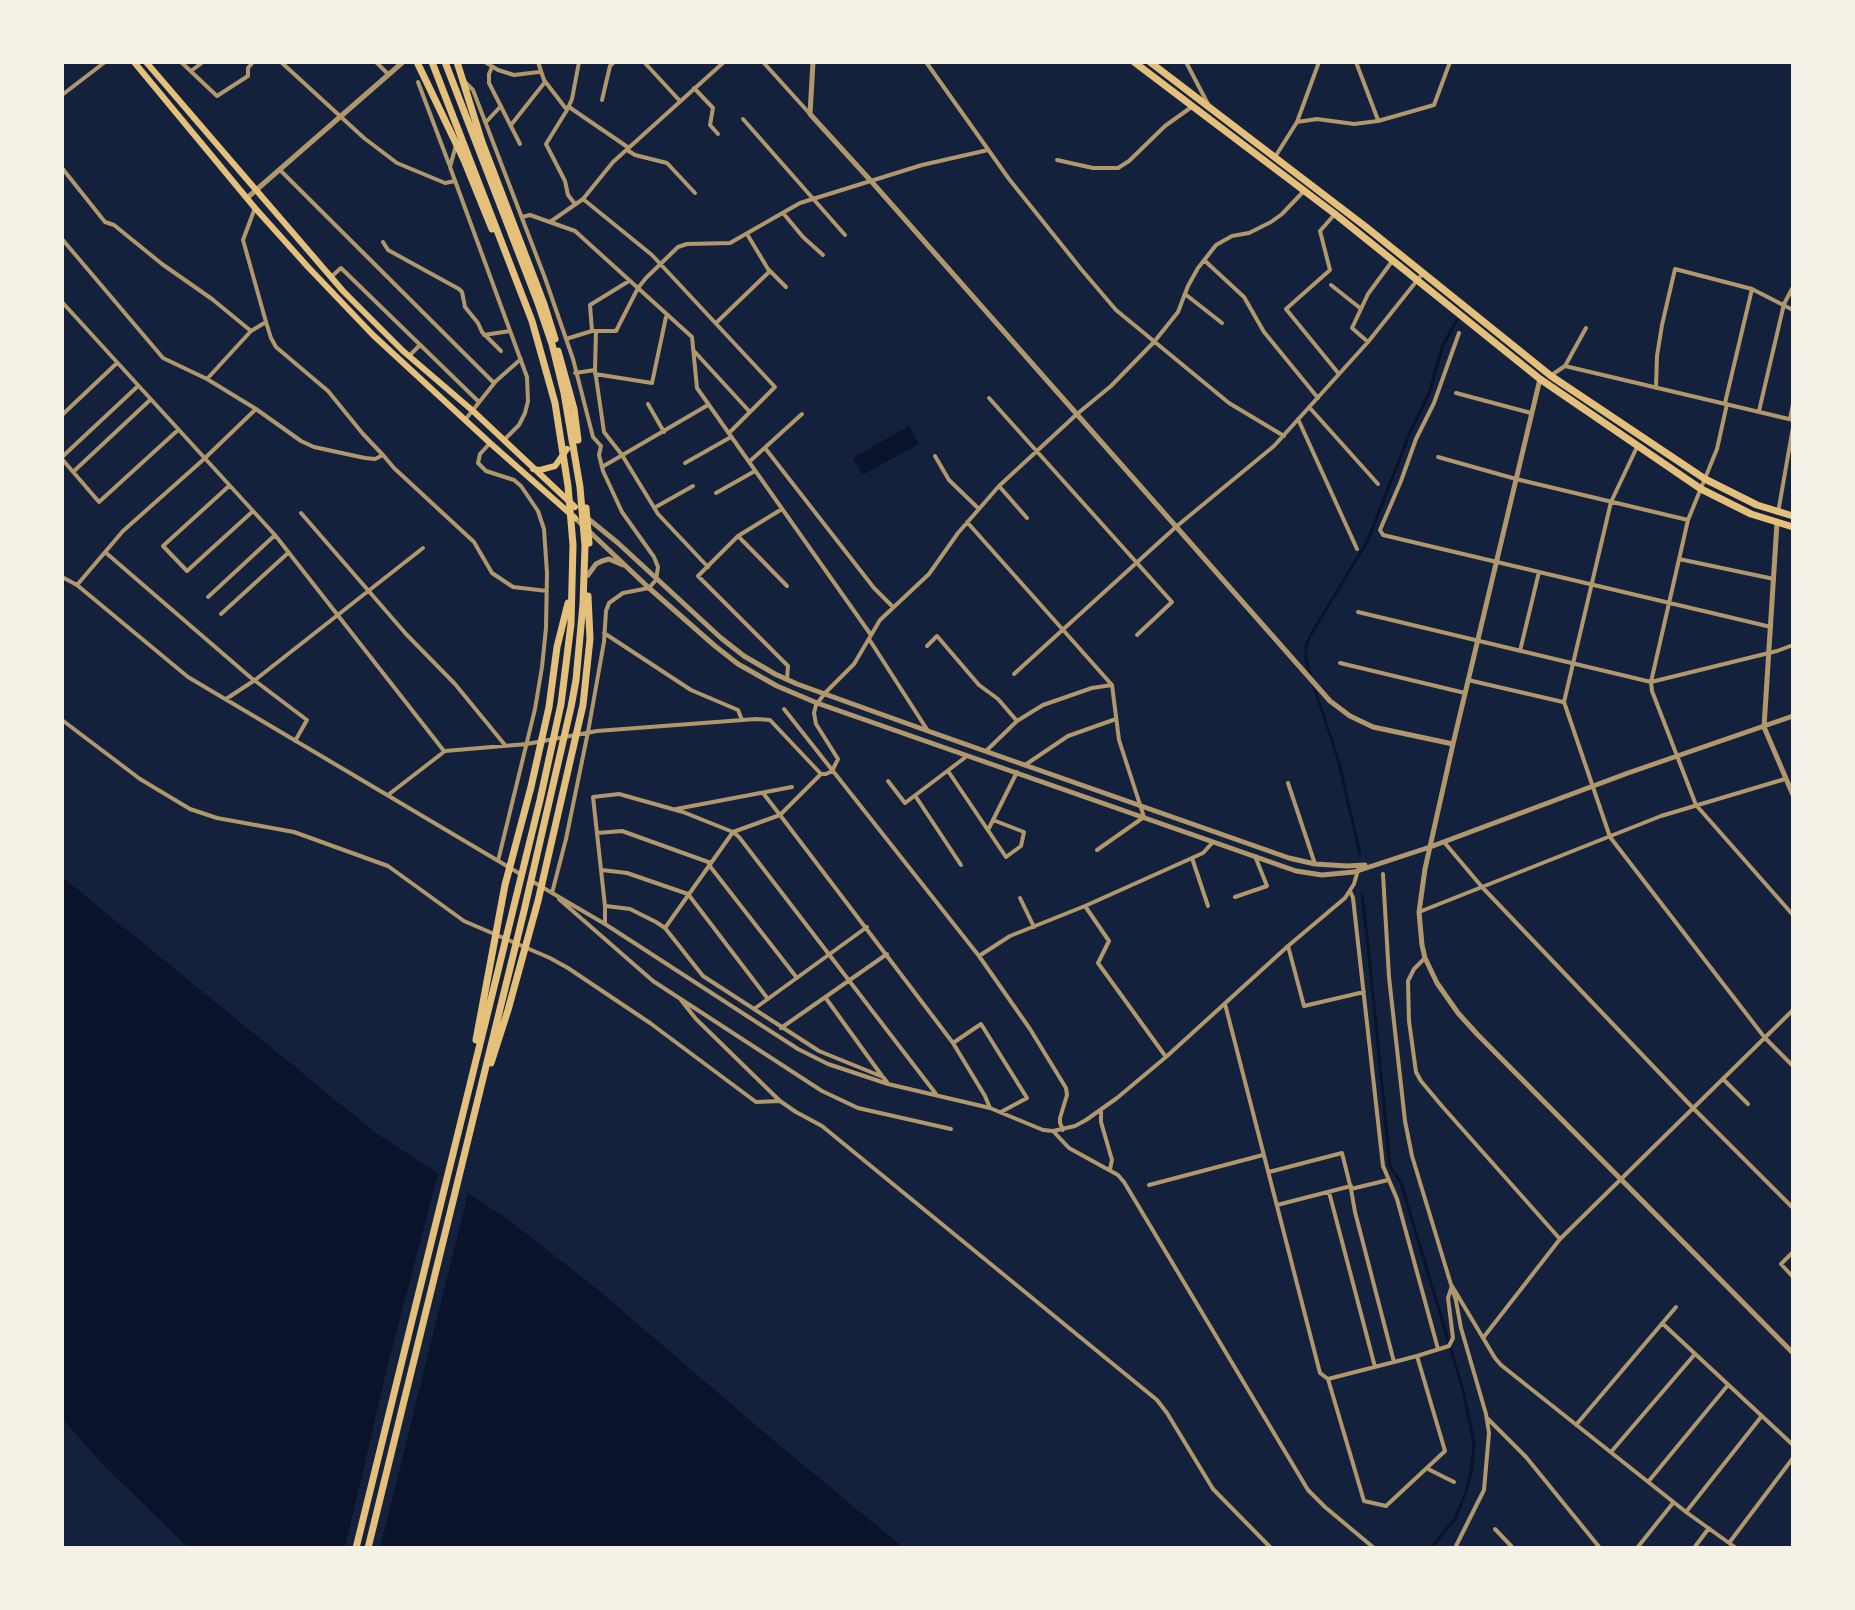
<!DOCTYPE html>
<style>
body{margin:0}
#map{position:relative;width:1855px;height:1610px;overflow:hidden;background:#14213d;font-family:"Varela Round",sans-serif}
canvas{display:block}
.frame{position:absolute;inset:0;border:64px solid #f6f1e7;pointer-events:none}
</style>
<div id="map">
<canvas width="1855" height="1610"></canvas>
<div class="frame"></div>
</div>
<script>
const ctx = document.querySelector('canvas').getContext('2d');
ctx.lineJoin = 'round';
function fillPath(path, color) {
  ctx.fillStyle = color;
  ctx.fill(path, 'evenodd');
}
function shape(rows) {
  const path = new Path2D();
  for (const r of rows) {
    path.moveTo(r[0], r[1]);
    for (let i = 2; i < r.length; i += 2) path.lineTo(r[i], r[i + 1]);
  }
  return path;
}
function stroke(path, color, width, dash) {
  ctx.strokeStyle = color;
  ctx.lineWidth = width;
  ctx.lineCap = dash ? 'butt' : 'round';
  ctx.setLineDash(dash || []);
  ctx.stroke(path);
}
const water = shape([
 [909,426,919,444,862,475,853,458],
 [62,877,376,1133,509,1220,597,1289,772,1439,904,1548,189,1548,103,1465,62,1418]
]);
const pier = shape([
 [439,1170,469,1189,380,1548,345,1548,387,1368]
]);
const stream = shape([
 [1311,677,1306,660,1306,647,1310,636,1368,540,1409,435,1429,393,1443,345,1457,320],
 [1313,684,1338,759,1360,854],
 [1362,894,1368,945,1390,1166,1401,1183,1463,1390,1474,1443,1472,1466,1467,1489,1455,1519,1431,1548]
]);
const minor = shape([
 [181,62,217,96,248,76,248,68,253,62],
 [281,62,364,138,397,163,445,183,455,181],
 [376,62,388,74],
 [485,62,498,70,514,75,539,72],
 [538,62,544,80,567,110,546,144,565,181,568,195,575,204],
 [644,62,680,101],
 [763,62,810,114],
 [926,62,1009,179,1081,269,1116,310,1229,403,1284,436],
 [1186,62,1209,106],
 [1356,62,1378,120],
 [492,67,489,74,489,83,520,144],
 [191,71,203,62],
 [464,81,473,90,545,278,573,359,593,437,601,446,599,455,603,471,622,512,654,557,658,567,656,580,649,588,623,593,609,603,606,611,604,642,588,732,566,839,552,893],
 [418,82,449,164],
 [694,88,713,108,710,125,718,134],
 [62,95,105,62],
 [602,100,610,66,614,62],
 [569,107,629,148],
 [568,108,572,99,579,62],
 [743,119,845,235],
 [486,122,501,106],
 [1297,122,1319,62],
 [511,125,545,82],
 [456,145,450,167,527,377,528,401,525,413,519,425,504,440],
 [627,150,635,155,667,163,695,193],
 [1275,157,1297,122,1317,119,1354,124,1378,121,1434,105,1450,62],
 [1057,160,1093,168,1118,168,1129,161,1165,126,1193,106],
 [62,168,105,222,114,225,162,264,212,299,251,331],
 [280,170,494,383],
 [583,199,652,255,775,387,729,433],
 [783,213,803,237,823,255],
 [1335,214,1320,231,1330,270,1286,309,1339,374],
 [522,217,530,215,575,231,692,337,697,388,871,635],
 [550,222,583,199,613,162,724,62],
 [747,234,768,269,786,287],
 [62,239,163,358,207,379,256,409,301,441,314,447,365,458,375,459,383,455,394,468,474,542,492,573,513,587,547,591],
 [383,242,388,250,459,289,462,292,465,307,478,323,482,332,501,351],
 [1204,260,1244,297,1264,332,1318,398],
 [331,277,341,268,479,402],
 [1331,285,1360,308],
 [1185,294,1222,323],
 [62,302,275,535,444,751],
 [266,322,271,338,276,347,328,391,363,434,383,455],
 [716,323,770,271],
 [592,331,590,305,629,281],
 [596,331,595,370,604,432,622,455,658,514,708,567],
 [1459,333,1434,403,1416,439,1401,481,1380,530,1383,535,1771,627],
 [484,335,510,331],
 [566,339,592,331,616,331,638,288,646,278,678,247,687,244,730,243,800,203,922,165,988,150],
 [1368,342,1352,328,1368,294,1393,260],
 [694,351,749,411],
 [409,356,420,345],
 [1565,366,1586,328],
 [575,373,595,370],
 [595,374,652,383,666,317],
 [1550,376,1565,366,1793,420],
 [207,379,251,331,266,322,243,240,255,208],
 [1656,388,1657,356,1662,325,1675,269,1752,289,1793,310],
 [1456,393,1531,413],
 [989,398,1172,602,1137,635],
 [1725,403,1752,289],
 [648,404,664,432],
 [1727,404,1717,449,1688,520,1651,682,1652,691,1696,805,1793,915],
 [1309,407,1378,484],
 [1759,411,1784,304,1793,287],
 [62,415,117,363],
 [1298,419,1357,549],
 [1790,419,1793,404],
 [465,420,496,381,521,359],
 [490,443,480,454,478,463,486,471,514,480,521,486,538,511,544,529,547,573,546,628,542,667,535,709,498,861],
 [1637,447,1611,502,1564,702,1610,837,1765,1038,1793,1066],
 [765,448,874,588,893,607],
 [935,456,949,480,979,509],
 [62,457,138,386],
 [1438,457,1516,479,1688,520],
 [62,459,99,502,178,430],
 [749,462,802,414],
 [685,463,731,437],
 [602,467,708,405],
 [73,472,150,400],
 [229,486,163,546,187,571,252,512],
 [999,486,1027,518],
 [716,493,755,471],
 [654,508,693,486],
 [782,509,738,536,698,576,788,666,787,679],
 [301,513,406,634,455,684,505,745],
 [1778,513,1793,427],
 [967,522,1112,685,1119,740,1144,817,1097,850],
 [738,536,787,586],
 [105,552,250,677,307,720,295,741],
 [1679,559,1774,579],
 [62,577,77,585,188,677,522,875],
 [77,585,123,531,204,459,256,409],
 [208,597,274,536],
 [1358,612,1651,682,1777,651,1793,645],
 [221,614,288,553],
 [604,633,691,690,738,710,742,720],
 [869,639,928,731],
 [927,646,937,636,979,685,998,699,1017,721],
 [1520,651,1539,572],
 [1340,663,1465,693],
 [1014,674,1177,526,1274,446,1368,342,1423,273],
 [1468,680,1563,702],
 [226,699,255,680,423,548],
 [784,709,979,956,1030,1029,1066,1088,1067,1095,1060,1118,1060,1123,1063,1130],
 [62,720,140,779,190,809,217,818,294,832,388,866,464,921,550,958,568,968,650,1023,756,1102,780,1101],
 [986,751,1017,721,1043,705,1092,688,1112,685],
 [1025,765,1068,736,1116,719],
 [948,771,1006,857,1021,846,1024,832,993,820],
 [888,781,905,803,967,756],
 [1288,783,1315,864],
 [763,793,780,815,821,774],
 [388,795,445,751,527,744,597,731,756,719,770,720,821,774,826,774,832,771,838,759,816,724,814,713,816,705,825,693,854,664,880,620,929,574,958,533,999,486,1077,414,1111,386,1154,342,1178,312,1188,286,1198,268,1216,245,1232,236,1249,233,1271,222,1282,214,1303,192],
 [916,797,961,865],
 [676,809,792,787],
 [988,830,1017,772],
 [597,833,622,831,711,863],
 [1444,842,1482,887,1693,1108,1793,1208],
 [1192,858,1208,906],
 [709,865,797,978],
 [602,870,627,873,688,894,768,999],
 [1383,874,1389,977,1405,1121,1412,1156,1456,1301,1461,1328,1486,1414,1489,1433,1484,1490,1455,1548],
 [530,880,605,924,798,1049,828,1064,888,1084,990,1108,1043,1130,1053,1131,1075,1126,1086,1120,1117,1098,1166,1057,1288,946,1345,898,1354,884,1358,870],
 [1350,891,1353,898,1383,1166,1397,1199,1438,1349],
 [1235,897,1267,886,1255,856],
 [1020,898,1034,927],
 [559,899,653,981,822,1091,858,1108,951,1129],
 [606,906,630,909,656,922,665,928,703,976,819,1051,883,1077,887,1082],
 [1085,906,1109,941,1098,963,1166,1057],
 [1419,912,1661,816,1785,779],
 [605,924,605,906,593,797,619,794,683,812,733,832,739,837,936,1094],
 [665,928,733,832,780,815,953,1043,985,1096,990,1108],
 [1288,946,1304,1006,1364,992],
 [979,956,1010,936,1085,906,1192,858,1203,853,1213,842],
 [1425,958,1414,969,1408,981,1409,1021,1416,1072,1421,1081,1441,1105,1560,1239],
 [825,997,882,1076],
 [681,1000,696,1019,780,1101,796,1112,822,1126,1157,1400,1167,1413,1213,1489,1271,1548],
 [1225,1004,1320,1373,1328,1379,1364,1501,1386,1506,1445,1451,1417,1356,1394,1362,1355,1212,1351,1189,1342,1153,1269,1172],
 [754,1009,867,927],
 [781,1028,887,954],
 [953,1043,981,1024,1027,1098,1001,1112],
 [1723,1079,1748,1104],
 [1101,1110,1101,1122,1112,1160,1110,1169],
 [1053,1131,1069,1148,1118,1175,1124,1182,1308,1490,1325,1507,1374,1548],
 [1149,1185,1263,1155],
 [1351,1189,1388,1180],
 [1329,1192,1375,1367],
 [1277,1205,1351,1186],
 [1793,1252,1781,1264,1793,1277],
 [1662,1323,1793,1445],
 [1483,1338,1560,1239,1793,1010],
 [1417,1356,1449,1346,1453,1338,1448,1298,1452,1286,1495,1358,1501,1365,1686,1512,1736,1548],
 [1328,1379,1394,1362],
 [1488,1419,1526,1457,1600,1548],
 [1576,1425,1676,1307],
 [1611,1452,1695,1354],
 [1428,1469,1454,1482],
 [1648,1482,1728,1385],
 [1686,1512,1761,1417],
 [1495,1529,1513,1548],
 [1729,1543,1793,1458],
 [1637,1548,1673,1503],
 [1694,1548,1709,1528]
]);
const tertiary = shape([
 [813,62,810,114,871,181,1330,701,1350,716,1373,727,1453,744,1425,869,1419,912,1422,945,1425,958,1437,983,1458,1013,1477,1034,1793,1353],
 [247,198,403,62],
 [586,517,618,543,721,638,744,656,775,674,797,684,928,731,1289,858,1315,864,1347,866,1365,865],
 [575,518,649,588,715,646,738,664,777,686,817,703,1296,871,1322,875,1354,872,1430,847,1628,773,1793,716],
 [1777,523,1764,727,1793,795],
 [588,575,596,564,602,561,609,559,623,565],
 [1453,744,1540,379]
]);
const secondary = shape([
 [134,62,255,208,308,267,373,335,490,443,575,518],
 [146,62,343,291,403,351,473,411,575,507],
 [533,469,540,470,555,466,567,449]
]);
const primary = shape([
 [1134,62,1335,214,1540,379,1701,489,1751,514,1793,527],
 [1150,62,1366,227,1551,376,1705,479,1757,505,1793,516]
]);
const trunk = shape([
 [417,62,464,160,492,229],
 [457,62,482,142,544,304,555,339],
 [558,351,574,409,578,440],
 [586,508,589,543],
 [476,1040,505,885,531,787,549,707,557,647,568,603],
 [491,1063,508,1010,538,901,583,705,590,639,588,596],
 [356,1548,540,800,561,704,571,624,573,545,568,486,555,403,532,321,432,62],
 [368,1548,524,911,571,707,576,680,583,604,585,546,580,487,564,393,552,344,538,303,445,62]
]);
fillPath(water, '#0b132b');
fillPath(pier, '#14213d');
stroke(stream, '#0b132b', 3);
stroke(minor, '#b1986c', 4);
stroke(tertiary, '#b1986c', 5);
stroke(secondary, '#e5c07b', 6);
stroke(primary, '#e5c07b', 7);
stroke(trunk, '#e5c07b', 7);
</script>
